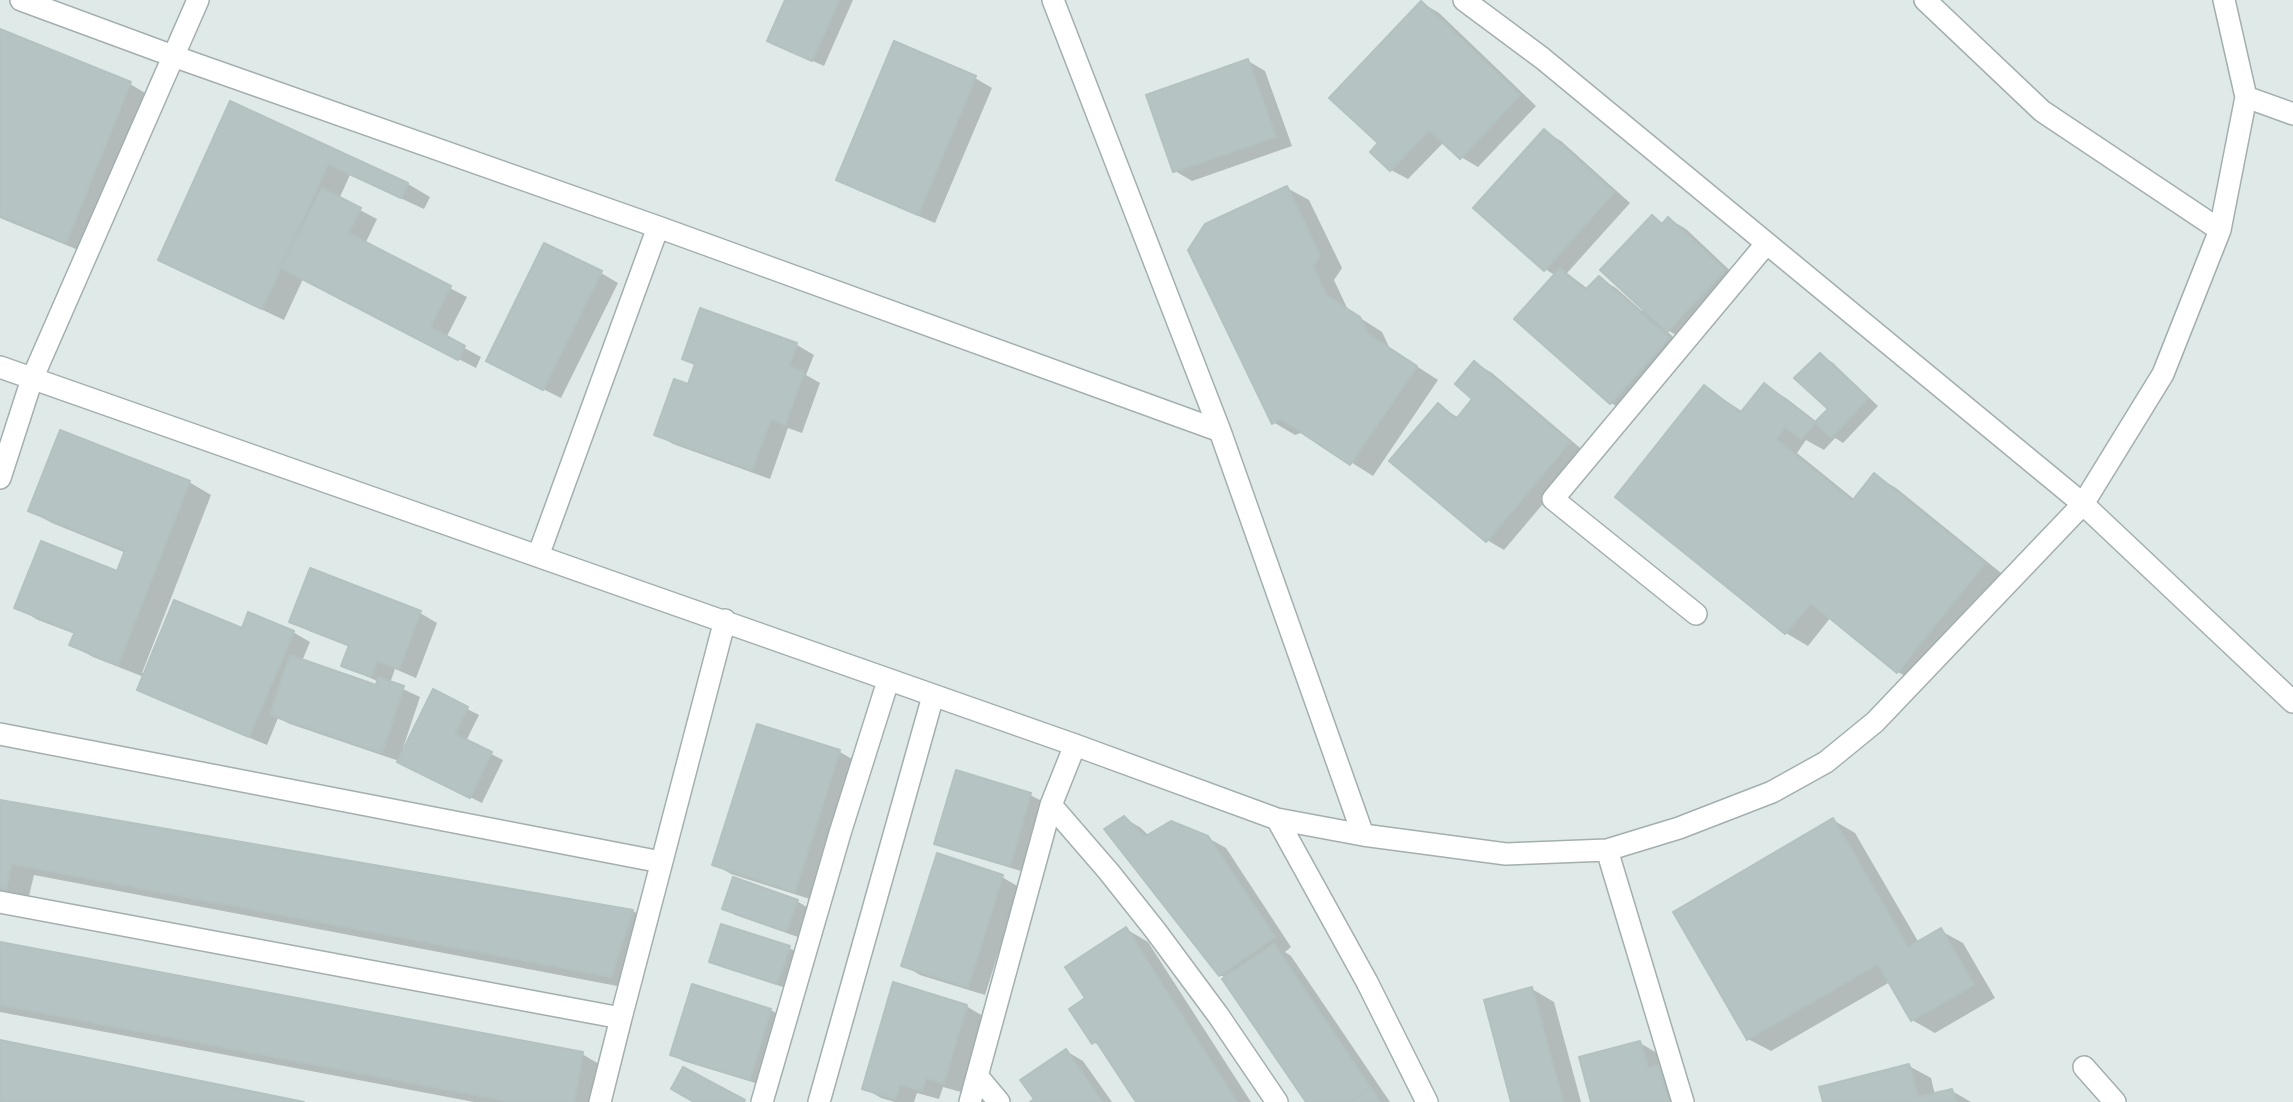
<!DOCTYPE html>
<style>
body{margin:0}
canvas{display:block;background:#dfe9e8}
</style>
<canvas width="2293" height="1102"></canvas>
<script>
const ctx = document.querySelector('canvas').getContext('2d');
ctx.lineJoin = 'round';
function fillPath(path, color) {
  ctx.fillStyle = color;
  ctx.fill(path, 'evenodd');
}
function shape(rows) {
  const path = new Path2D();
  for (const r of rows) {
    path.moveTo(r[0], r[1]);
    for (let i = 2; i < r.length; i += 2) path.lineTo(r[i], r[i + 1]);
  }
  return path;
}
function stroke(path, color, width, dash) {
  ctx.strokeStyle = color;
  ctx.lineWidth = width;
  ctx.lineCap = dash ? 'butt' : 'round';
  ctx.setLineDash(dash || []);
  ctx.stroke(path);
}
const shadow = shape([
 [786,0,853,0,824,66,780,46],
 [1422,3,1439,13,1536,106,1478,167,1461,157,1444,142,1408,179,1391,170,1380,143],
 [0,30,130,84,152,97,88,254,0,218],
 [895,44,975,78,992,88,935,223,855,189,838,179],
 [1248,61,1265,71,1292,146,1192,181,1175,171],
 [231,104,408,184,430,197,424,209,350,175,339,199,377,219,365,244,467,297,446,338,481,357,476,368,303,279,284,320,182,272,160,260],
 [1544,131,1561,141,1630,203,1567,273,1588,289,1599,278,1616,288,1642,311,1644,308,1652,217,1664,224,1669,219,1686,229,1741,281,1686,341,1664,328,1685,349,1628,413,1611,403,1556,276,1545,269],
 [1287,188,1309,200,1342,268,1334,280,1348,310,1382,332,1390,349,1438,380,1373,476,1303,432,1295,435,1273,422],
 [601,273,618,283,561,398,505,370],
 [701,310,797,345,814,355,806,375,820,383,802,433,788,428,770,479,673,444,656,434,689,386,696,365,684,359],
 [1820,356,1832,362,1878,406,1843,443,1835,438,1824,450,1806,440,1797,453,1855,500,1874,475,1896,488,2006,577,1920,684,1898,672,1831,617,1808,646,1786,633,1617,497,1705,387,1743,412,1764,385,1786,398,1817,422,1831,408],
 [1475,363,1492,373,1586,453,1504,550,1487,540,1439,406,1459,418,1475,399],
 [189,482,211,495,142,673,145,674,243,630,293,632,310,642,302,661,377,687,379,682,343,665,350,647,309,631,292,621,311,571,420,613,437,623,416,678,395,669,390,683,420,697,403,748,406,749,434,692,479,715,466,741,503,760,482,803,399,761,290,724,278,718,267,745,156,699,139,689,144,677,93,657,71,645,75,634,38,620,16,607,118,574,126,553,52,523,30,511],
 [758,726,840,752,857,762,813,900,731,874,714,864],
 [1030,795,1042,801,1021,871,948,849,937,843],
 [0,802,633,911,654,924,633,989,34,875,28,900,0,894],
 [1124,818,1141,828,1149,836,1208,838,1226,848,1291,947,1285,952,1291,956,1390,1102,1308,1102,1226,978,1220,975],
 [1833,820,1855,833,1919,943,1941,931,1963,943,1995,998,1935,1033,1912,1020,1890,982,1771,1051,1748,1039],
 [1002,877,1019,887,985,995,920,975,903,965],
 [797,901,808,908,798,937,735,915,724,908],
 [1126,929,1148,942,1251,1102,1138,1102,1103,1048,1093,1042,1087,999],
 [0,944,582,1054,604,1067,598,1102,474,1102,0,1012],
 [789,948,801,954,789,989,722,967,711,961],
 [1532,989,1554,1002,1581,1102,1513,1102],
 [966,1006,983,1016,961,1092,943,1087,939,1099,917,1093,914,1102,895,1102,881,1098,864,1088],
 [771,1010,782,1017,762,1085,683,1061,672,1054],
 [1640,1043,1662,1056,1687,1102,1593,1102],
 [1066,1051,1083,1061,1112,1102,1033,1102],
 [1909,1066,1931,1078,1935,1095,1952,1091,1971,1102,1825,1102]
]);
const building = shape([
 [785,0,839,0,812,61,767,41,785,0],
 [1421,1,1520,95,1460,159,1429,130,1390,171,1370,152,1378,143,1329,98,1421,1],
 [0,29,131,82,66,243,0,216,0,29],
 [894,41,976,76,918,215,836,180,894,41],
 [1248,59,1276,137,1173,172,1146,95,1248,59],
 [230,101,408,183,401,198,328,164,262,309,158,260,230,101],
 [1544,129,1614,192,1544,271,1473,208,1544,129],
 [1287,186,1320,255,1313,266,1326,295,1360,317,1368,334,1417,366,1350,465,1281,419,1272,424,1188,250,1205,224,1287,186],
 [322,188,361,208,348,233,451,286,430,327,465,346,458,360,281,268,322,188],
 [1652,215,1662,224,1668,217,1725,270,1667,332,1600,270,1652,215],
 [544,243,602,271,543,390,486,361,544,243],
 [1560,268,1585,290,1599,276,1669,338,1610,404,1514,319,1560,268],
 [700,308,797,343,789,366,804,372,785,425,771,419,752,470,654,435,674,379,688,384,695,364,682,359,700,308],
 [1820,353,1868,398,1831,438,1815,422,1828,409,1794,378,1820,353],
 [1474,361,1570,442,1486,542,1389,461,1438,403,1456,419,1472,399,1455,384,1474,361],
 [1764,383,1815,423,1801,439,1785,427,1776,439,1852,501,1874,473,1985,563,1897,673,1811,603,1785,634,1615,497,1704,385,1740,413,1764,383],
 [60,430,190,481,118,665,69,645,75,632,14,608,41,541,117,571,125,550,28,511,60,430],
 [310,568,421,611,399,669,377,661,371,677,341,666,349,645,289,622,310,568],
 [174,600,242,628,248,612,294,631,249,737,137,690,174,600],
 [290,655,376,685,378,677,404,686,382,753,270,715,290,655],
 [433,689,468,707,455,734,492,752,470,798,397,762,433,689],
 [757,724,840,750,795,892,712,865,757,724],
 [956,770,1031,793,1010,866,934,844,956,770],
 [0,800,633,910,611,977,12,864,6,889,0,887,0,800],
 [1124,816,1144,837,1171,821,1208,836,1275,937,1219,976,1104,829,1124,816],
 [1833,818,1908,947,1941,928,1974,985,1911,1021,1878,964,1747,1040,1673,912,1833,818],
 [937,853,1003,875,968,987,901,966,937,853],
 [733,877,798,900,786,931,722,909,733,877],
 [721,924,790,946,777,984,709,962,721,924],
 [1126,927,1168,994,1237,1102,1136,1102,1096,1041,1092,1044,1069,1009,1085,998,1065,967,1126,927],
 [0,942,583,1052,574,1102,512,1102,0,1005,0,942],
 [1274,944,1370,1087,1349,1102,1306,1102,1222,979,1274,944],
 [893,982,967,1005,944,1083,926,1078,922,1091,900,1084,895,1099,862,1089,893,982],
 [692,984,771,1009,750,1080,670,1055,692,984],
 [1532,987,1563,1102,1511,1102,1484,1000,1532,987],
 [0,1040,304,1102,0,1102,0,1040],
 [1640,1041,1648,1068,1659,1065,1669,1102,1591,1102,1579,1057,1640,1041],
 [1066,1049,1102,1102,1030,1102,1034,1099,1020,1080,1066,1049],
 [1909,1064,1918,1097,1952,1089,1956,1102,1823,1102,1819,1087,1909,1064],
 [683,1067,745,1100,744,1102,694,1102,671,1089,683,1067],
 [1371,1088,1380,1102,1352,1102,1371,1088]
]);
const minor = shape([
 [21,0,173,56,658,227,1220,431],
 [1053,0,1220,431,1363,835],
 [1464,0,1542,58,2083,504,2293,702],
 [1925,0,2042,111,2220,230],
 [2246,97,2293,114],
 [0,367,1075,745,1277,819,1363,835,1506,854,1607,850,1679,828,1772,792,1826,762,1875,722,2083,504,2163,374,2220,230,2246,97,2224,0],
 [0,478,32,379,198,0],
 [538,556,658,227],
 [1696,614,1553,499,1766,244],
 [0,734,661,862],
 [1051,805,1109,872,1155,930,1218,1015,1277,1102],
 [1277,819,1367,982,1427,1102],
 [1607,850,1683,1102],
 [0,902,621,1018,600,1102],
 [621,1018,725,620],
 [2084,1067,2115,1102],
 [978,1077,999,1102],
 [762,1102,840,833,888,681],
 [819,1102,933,696],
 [970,1102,1051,805,1075,745]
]);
fillPath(shadow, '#0003');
fillPath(building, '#b5c3c2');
stroke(building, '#b3c1c1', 2);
stroke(minor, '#a3afaf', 24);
stroke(minor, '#fff', 21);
</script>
